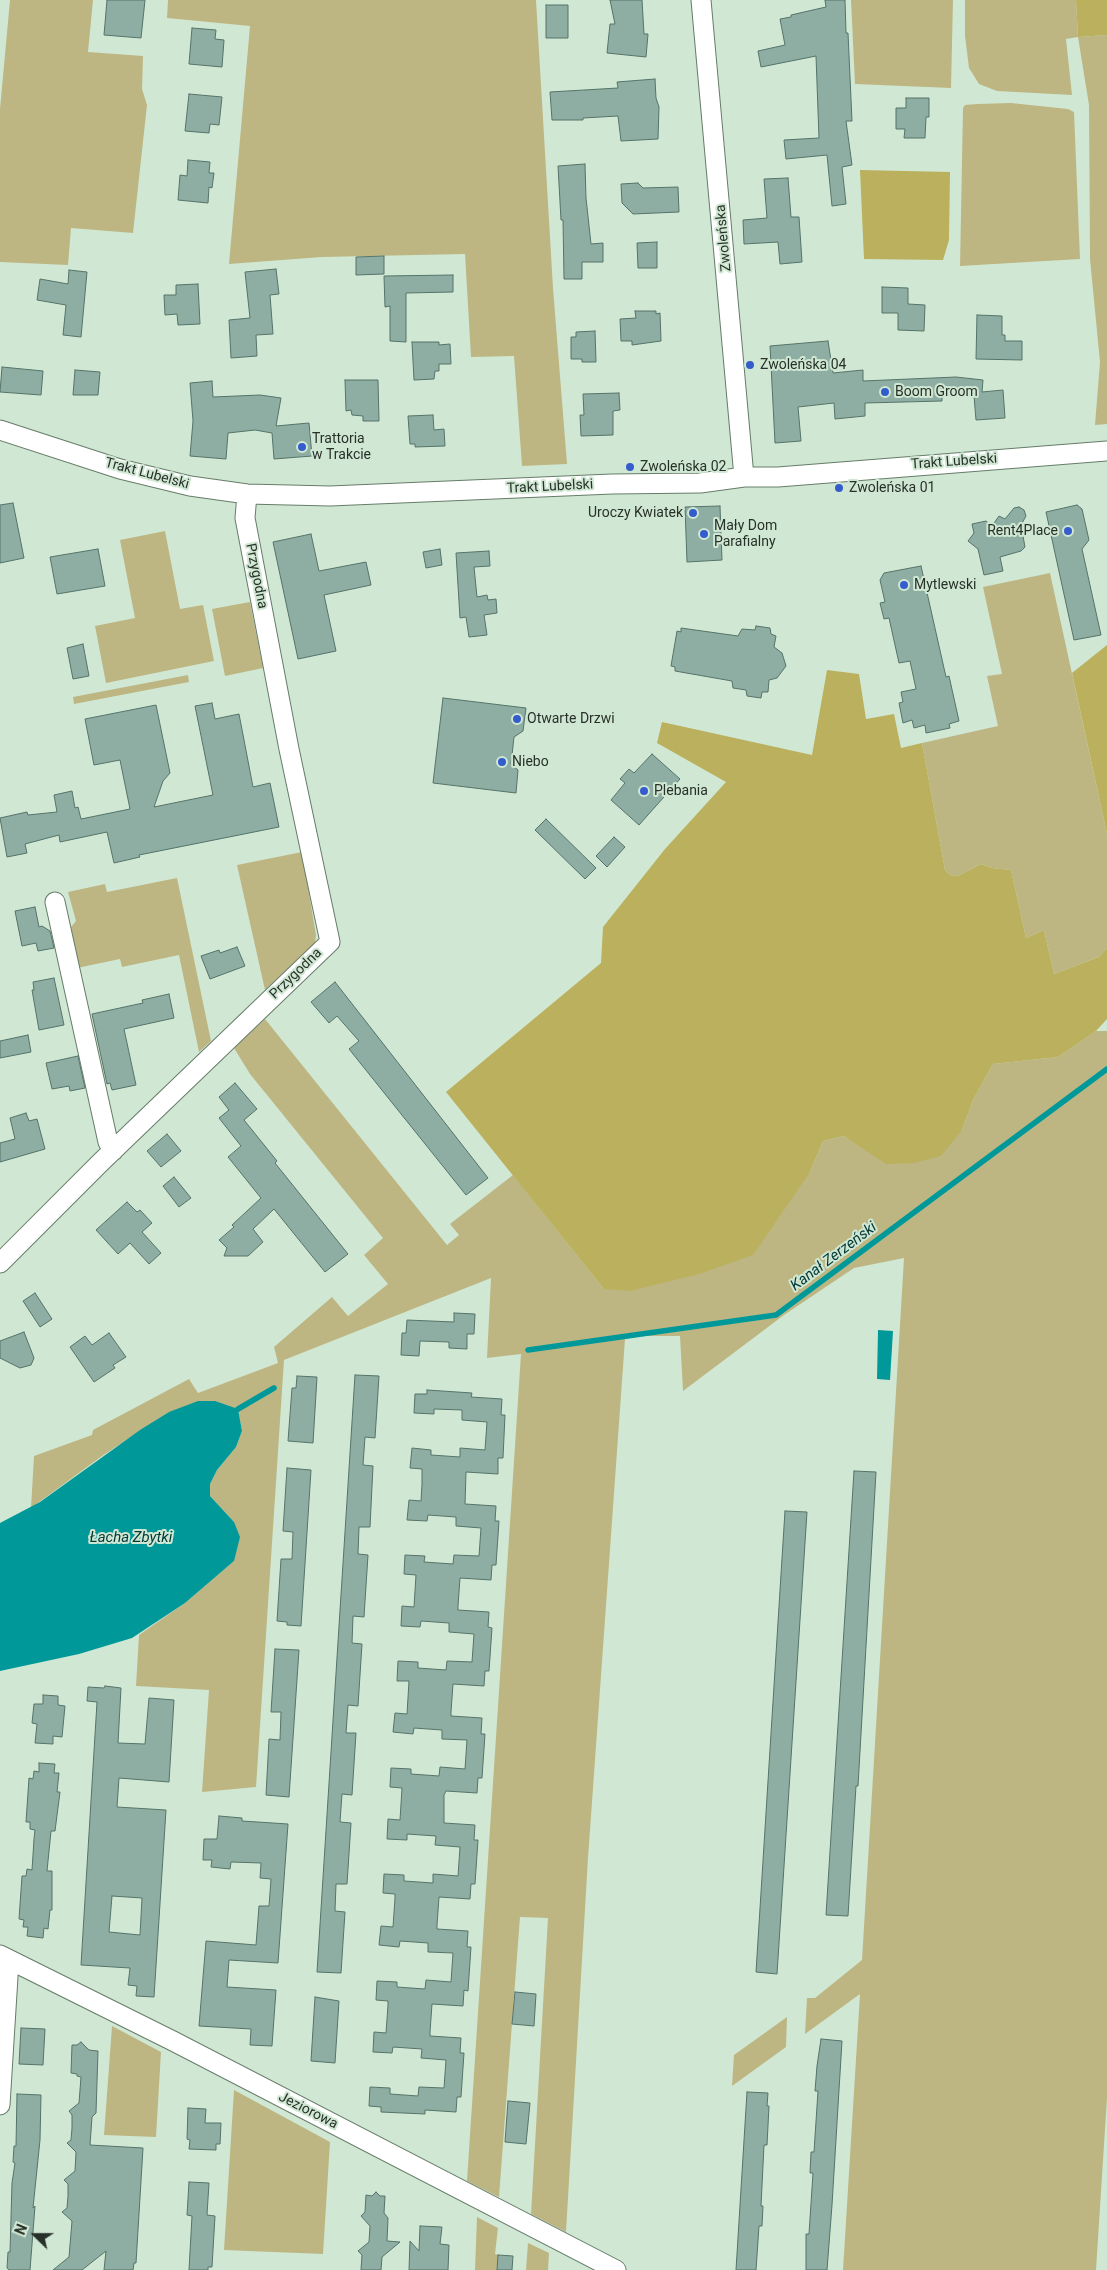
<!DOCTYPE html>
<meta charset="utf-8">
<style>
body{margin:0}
#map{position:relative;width:1107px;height:2270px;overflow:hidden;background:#d0e8d3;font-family:Roboto,sans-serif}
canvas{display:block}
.north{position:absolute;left:10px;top:2210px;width:50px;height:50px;-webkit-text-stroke:4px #d0e8d3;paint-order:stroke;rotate:292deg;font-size:14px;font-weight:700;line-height:20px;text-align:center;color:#283129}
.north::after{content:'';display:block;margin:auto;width:18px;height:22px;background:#283129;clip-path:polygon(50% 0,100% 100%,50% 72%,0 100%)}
</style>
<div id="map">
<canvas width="1107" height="2270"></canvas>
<div class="north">N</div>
</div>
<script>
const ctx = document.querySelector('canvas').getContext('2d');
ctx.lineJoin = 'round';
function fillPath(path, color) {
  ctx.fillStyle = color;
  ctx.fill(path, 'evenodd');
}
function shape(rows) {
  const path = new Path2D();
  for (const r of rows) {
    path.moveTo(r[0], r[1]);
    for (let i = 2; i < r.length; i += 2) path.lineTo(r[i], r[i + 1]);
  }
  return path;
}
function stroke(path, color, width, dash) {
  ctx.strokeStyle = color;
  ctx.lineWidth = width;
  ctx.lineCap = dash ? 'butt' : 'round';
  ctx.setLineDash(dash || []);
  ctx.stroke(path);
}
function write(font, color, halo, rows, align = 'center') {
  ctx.font = font + ' Roboto,sans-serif';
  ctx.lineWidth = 4;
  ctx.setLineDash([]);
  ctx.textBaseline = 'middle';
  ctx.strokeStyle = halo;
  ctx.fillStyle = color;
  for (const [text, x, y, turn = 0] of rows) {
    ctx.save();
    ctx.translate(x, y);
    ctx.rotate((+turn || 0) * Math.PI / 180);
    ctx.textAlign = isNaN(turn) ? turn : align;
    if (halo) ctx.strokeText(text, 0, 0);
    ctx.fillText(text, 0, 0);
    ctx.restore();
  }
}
const green = shape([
 [10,0,93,0,88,52,143,56,142,89,147,105,133,233,71,228,68,265,0,262,0,109],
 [168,0,536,0,553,288,567,464,522,466,514,356,471,357,465,254,322,257,229,264,250,26,167,18],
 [851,0,953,0,951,88,855,84],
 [965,0,1076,0,1078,37,1107,35,1107,424,1095,425,1100,362,1090,259,1089,105,1078,37,1066,39,1072,95,997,91,979,84,969,68,965,36],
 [1011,103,1068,109,1074,112,1080,259,960,266,963,108,965,105,977,104],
 [165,531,180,609,203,605,214,661,106,683,95,626,135,618,120,540],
 [1050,573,1107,834,1107,948,1099,957,1054,974,1044,930,1026,938,1011,870,992,868,981,864,958,876,950,875,945,870,922,743,998,726,987,676,1002,674,983,587],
 [250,602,263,668,225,676,212,609],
 [188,675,189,682,74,704,73,697],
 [302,852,316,935,315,943,265,990,237,865],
 [177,878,211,1041,199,1052,179,955,122,967,120,959,77,968,71,927,76,921,68,892,105,884,107,892],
 [265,1019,447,1245,459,1235,450,1224,513,1175,604,1289,810,1172,823,1141,844,1136,864,1148,962,1130,973,1100,993,1064,1058,1057,1096,1031,1107,1031,1107,2098,1096,2270,843,2270,860,1994,805,2034,807,1998,815,1998,862,1960,904,1258,854,1268,784,1315,683,1391,680,1336,642,1336,625,1339,588,1858,566,2232,531,2214,548,1918,520,1917,499,2197,467,2181,521,1354,487,1358,491,1278,284,1360,256,1787,202,1792,209,1690,136,1686,139,1635,185,1603,234,1561,234,1522,210,1496,210,1484,217,1470,236,1447,242,1431,238,1409,169,1412,102,1456,31,1508,34,1456,92,1435,93,1430,189,1379,198,1393,278,1363,274,1347,332,1297,348,1316,388,1284,364,1255,383,1238,250,1074,234,1048],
 [787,2017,786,2047,732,2086,734,2055],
 [112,2026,161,2052,156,2137,104,2135],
 [234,2090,330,2142,323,2254,224,2250],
 [477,2217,498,2228,495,2254,498,2255,497,2270,475,2270],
 [528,2243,549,2253,548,2270,526,2270]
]);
const forest = shape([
 [1076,0,1107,0,1107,35,1078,37],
 [860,170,950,172,949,240,943,260,864,259],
 [1107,645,1107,834,1072,673],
 [827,670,859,674,866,719,894,714,901,748,922,743,945,870,950,875,958,876,981,864,992,868,1011,870,1026,938,1044,930,1054,974,1099,957,1107,948,1107,1019,1096,1031,1058,1057,993,1064,973,1100,962,1130,941,1156,914,1163,886,1164,844,1136,823,1141,810,1172,753,1255,699,1274,630,1291,604,1289,446,1092,601,963,603,927,665,849,726,782,657,743,662,722,812,755]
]);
const water = shape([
 [878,1330,893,1331,890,1380,877,1379],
 [198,1401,215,1401,238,1409,242,1431,236,1447,217,1470,210,1484,210,1496,234,1522,240,1537,234,1561,185,1603,132,1638,79,1654,0,1671,0,1523,40,1502,140,1430,169,1412]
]);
const stream = shape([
 [528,1350,776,1315,1107,1069],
 [238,1409,274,1388]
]);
const building = shape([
 [107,0,145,0,141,38,104,35,107,0],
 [610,0,642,0,644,34,648,34,646,57,607,53,610,24,615,24,610,0],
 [825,0,845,0,846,33,848,33,852,121,846,121,852,165,842,167,846,204,832,206,827,155,786,159,784,140,819,138,816,56,761,67,758,51,785,45,780,19,791,17,791,15,826,7,825,0],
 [546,5,568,5,568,38,546,38,546,5],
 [192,28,216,30,215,39,224,40,222,67,189,64,192,28],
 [655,79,656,98,659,107,658,139,621,141,618,116,583,118,583,120,552,120,550,92,618,88,617,82,655,79],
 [189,94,222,97,219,125,210,124,209,133,185,131,189,94],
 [906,98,929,98,929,117,926,117,925,138,904,138,905,129,896,129,896,108,906,108,906,98],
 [188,160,210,162,209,173,214,173,212,188,209,187,208,203,178,200,180,175,187,176,188,160],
 [585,164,586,198,591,244,603,243,603,262,582,262,582,279,564,279,563,220,561,220,558,166,585,164],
 [788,178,791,217,799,217,802,262,780,264,778,242,744,244,743,220,767,218,764,179,788,178],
 [638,183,643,188,678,187,679,212,633,214,622,203,621,184,638,183],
 [657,242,657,268,638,268,637,243,657,242],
 [384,256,384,274,356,275,356,257,384,256],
 [276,269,279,294,270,295,273,334,256,335,257,356,231,358,229,320,250,318,245,272,276,269],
 [69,270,87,272,81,337,63,335,66,305,37,300,40,279,68,284,69,270],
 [453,275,453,292,406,293,406,342,390,341,390,306,385,307,384,276,453,275],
 [198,284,200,324,178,325,177,314,165,315,164,295,176,295,176,285,198,284],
 [882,287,908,288,908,304,925,305,924,331,898,330,898,313,882,313,882,287],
 [635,311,656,311,656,314,660,313,661,341,632,345,632,341,621,341,620,319,636,318,635,311],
 [977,315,1002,316,1002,335,1005,335,1005,341,1022,341,1022,360,976,359,977,315],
 [595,331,596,362,582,362,582,359,571,359,571,337,576,337,576,332,595,331],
 [828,341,833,373,863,370,863,381,956,377,983,380,982,392,1003,390,1005,418,976,420,974,396,942,392,942,401,865,403,865,416,835,419,834,403,798,407,801,441,775,443,770,346,828,341],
 [412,342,439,342,439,345,450,344,451,364,439,364,439,371,435,371,434,379,414,380,412,342],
 [2,367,43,371,41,395,0,392,2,367],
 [75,370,100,372,98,395,73,395,75,370],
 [345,380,378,380,379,421,363,421,363,416,352,415,351,410,346,411,345,380],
 [212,381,213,397,260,395,281,398,276,426,309,423,312,456,274,459,272,433,255,430,228,433,226,459,190,456,193,421,190,383,212,381],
 [619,393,620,410,613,411,613,435,581,436,580,415,584,415,583,394,619,393],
 [433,415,434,430,444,429,445,446,415,447,415,444,410,444,408,416,433,415],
 [13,503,24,558,0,563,0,505,13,503],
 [1077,505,1082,509,1089,540,1082,549,1101,635,1074,640,1046,512,1077,505],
 [720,506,722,560,687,562,685,507,720,506],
 [1019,507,1024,510,1026,516,1021,525,1025,547,1021,551,1000,557,1003,571,984,575,978,549,968,541,974,533,972,524,986,521,992,526,999,516,1005,519,1014,508,1019,507],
 [311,534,319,571,366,562,371,585,324,595,336,651,298,659,273,542,311,534],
 [98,549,105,586,57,594,50,557,98,549],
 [440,549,442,565,426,568,423,552,440,549],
 [489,551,490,566,474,567,477,597,487,595,488,600,496,599,497,613,484,615,487,635,469,637,466,617,460,618,456,553,489,551],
 [921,566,946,677,949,676,959,721,949,724,950,728,926,733,925,725,914,728,912,720,903,723,899,703,903,702,901,692,916,689,910,661,899,663,889,618,884,619,880,603,885,602,880,580,884,573,921,566],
 [756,626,770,628,771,634,776,636,774,647,782,653,786,666,777,678,769,680,768,692,762,692,761,698,747,696,746,690,733,688,732,681,675,671,675,667,671,666,677,631,681,632,681,628,738,636,742,629,755,630,756,626],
 [83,644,89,676,73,679,67,648,83,644],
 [443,698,526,708,523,731,514,737,511,764,518,770,516,793,433,783,443,698],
 [212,703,215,719,239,714,253,787,270,783,279,827,139,855,140,857,114,863,107,832,60,842,59,835,25,844,27,853,7,857,0,818,27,812,28,815,57,812,54,795,72,791,75,808,78,807,81,819,130,809,120,760,94,765,85,719,156,705,170,773,163,781,154,807,213,795,195,706,212,703],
 [652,754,680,779,639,825,611,800,625,783,620,779,629,769,634,773,652,754],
 [546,819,596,868,585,879,535,830,546,819],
 [614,837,625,847,607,867,596,856,614,837],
 [35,907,39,927,42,926,50,931,54,948,38,951,36,943,22,946,15,911,35,907],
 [237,947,245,966,210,979,201,956,219,950,220,953,237,947],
 [54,978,64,1025,39,1030,32,990,34,990,33,982,54,978],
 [335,982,488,1178,466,1195,349,1049,359,1041,337,1016,329,1023,311,1002,335,982],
 [169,994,174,1018,124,1029,136,1085,112,1090,110,1083,107,1084,92,1014,143,1003,142,1000,169,994],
 [28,1035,31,1052,0,1058,0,1041,28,1035],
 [78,1056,85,1088,70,1091,69,1086,52,1089,46,1063,78,1056],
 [235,1083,257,1109,244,1120,277,1161,275,1163,348,1254,325,1272,274,1209,253,1229,263,1242,248,1256,224,1256,227,1248,219,1240,234,1227,232,1225,261,1198,228,1157,241,1146,219,1118,229,1110,219,1097,235,1083],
 [26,1113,29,1121,37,1119,45,1149,0,1162,0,1143,15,1139,10,1118,26,1113],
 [167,1134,181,1151,161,1167,147,1151,167,1134],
 [174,1177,191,1198,179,1207,163,1186,174,1177],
 [127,1202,137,1212,140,1210,152,1223,142,1232,161,1253,149,1264,130,1243,118,1254,96,1230,127,1202],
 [35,1293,52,1319,40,1327,23,1301,35,1293],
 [454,1313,475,1314,474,1334,467,1334,467,1349,449,1348,449,1342,420,1341,419,1356,401,1355,402,1333,406,1333,407,1320,454,1322,454,1313],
 [24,1332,34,1358,31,1365,20,1368,0,1358,0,1341,24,1332],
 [109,1333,126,1357,113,1365,115,1368,94,1382,70,1347,85,1336,92,1345,109,1333],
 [355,1375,379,1376,375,1438,365,1437,363,1465,373,1466,370,1527,359,1527,358,1554,368,1555,364,1617,353,1616,352,1643,362,1644,358,1706,348,1705,346,1733,356,1733,352,1795,342,1794,340,1822,351,1823,347,1884,336,1884,335,1911,345,1912,341,1973,317,1972,355,1375],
 [297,1376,317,1377,313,1443,288,1441,292,1388,296,1388,297,1376],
 [427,1390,472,1393,471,1397,502,1399,501,1415,505,1415,503,1458,498,1458,498,1474,466,1472,465,1504,496,1506,495,1521,499,1521,496,1565,492,1565,491,1580,460,1578,458,1606,458,1610,489,1612,488,1627,492,1628,489,1671,485,1671,484,1686,453,1684,451,1712,451,1716,482,1718,481,1734,485,1734,482,1778,478,1778,477,1793,446,1791,444,1795,444,1823,475,1825,474,1840,478,1840,475,1884,471,1884,470,1899,439,1897,437,1925,437,1929,468,1931,467,1947,471,1947,468,1991,464,1990,463,2006,432,2004,430,2032,430,2036,461,2038,460,2053,464,2053,461,2097,457,2097,456,2112,425,2110,425,2114,381,2112,381,2107,369,2106,370,2087,390,2088,390,2094,418,2096,419,2087,444,2088,446,2060,421,2058,422,2049,393,2047,392,2053,373,2052,374,2032,386,2033,388,2005,388,2001,376,2000,377,1981,397,1982,397,1987,425,1989,426,1980,451,1982,453,1953,428,1952,428,1943,400,1941,399,1947,379,1945,381,1926,393,1927,395,1898,395,1894,383,1893,384,1874,404,1875,404,1881,433,1883,433,1874,458,1876,460,1847,435,1845,436,1836,407,1834,407,1840,387,1839,388,1819,400,1820,402,1788,390,1787,391,1768,411,1769,411,1774,439,1776,440,1767,465,1769,467,1740,442,1739,442,1730,414,1728,413,1734,393,1732,395,1713,407,1714,409,1681,397,1681,398,1661,418,1662,418,1668,446,1670,447,1661,472,1662,474,1634,449,1632,449,1623,421,1621,420,1627,401,1626,402,1606,414,1607,416,1575,404,1574,405,1555,425,1556,424,1562,453,1564,454,1555,479,1556,481,1528,456,1526,456,1517,428,1515,427,1521,407,1520,409,1500,421,1501,422,1484,422,1469,410,1468,412,1448,431,1450,431,1455,460,1457,460,1448,485,1450,487,1422,462,1420,462,1410,434,1409,434,1414,414,1413,415,1394,427,1394,427,1390],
 [287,1468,311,1470,301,1626,287,1625,287,1622,277,1621,281,1559,292,1559,293,1532,283,1531,287,1468],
 [854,1471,876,1472,858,1786,856,1786,848,1916,826,1915,854,1471],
 [785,1511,807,1512,777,1974,756,1972,785,1511],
 [275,1649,299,1650,289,1797,266,1795,269,1739,280,1740,281,1712,271,1712,275,1649],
 [105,1686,121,1688,118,1743,145,1744,149,1698,174,1700,169,1782,119,1778,117,1807,166,1810,154,1997,136,1996,137,1986,128,1985,130,1968,81,1965,97,1702,87,1701,88,1687,104,1688,105,1686],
 [112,1896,142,1898,140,1935,109,1932,112,1896],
 [43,1695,58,1696,58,1705,65,1706,62,1737,53,1736,53,1744,35,1743,37,1724,32,1723,34,1704,43,1704,43,1695],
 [39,1763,55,1764,54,1773,59,1773,57,1792,60,1792,55,1831,51,1831,47,1871,52,1871,52,1910,50,1910,48,1929,44,1928,43,1938,27,1936,28,1927,23,1927,24,1920,19,1919,22,1876,26,1876,27,1869,32,1870,34,1839,35,1830,30,1829,30,1822,26,1822,29,1778,33,1779,34,1771,39,1772,39,1763],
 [219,1816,242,1818,242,1821,288,1824,278,1963,229,1960,227,1987,276,1990,272,2046,250,2045,251,2029,199,2026,206,1941,256,1945,259,1906,269,1906,271,1879,260,1878,261,1863,231,1862,230,1869,211,1867,212,1860,203,1860,204,1839,217,1839,219,1816],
 [515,1992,536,1994,534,2026,512,2024,515,1992],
 [315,1997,339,2001,335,2063,311,2061,315,1997],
 [21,2028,45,2029,43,2065,19,2064,21,2028],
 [821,2039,842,2041,832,2205,827,2270,806,2270,806,2234,809,2234,813,2173,810,2173,811,2152,814,2152,818,2091,815,2091,817,2066,821,2039],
 [81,2042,89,2050,98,2051,96,2113,92,2117,90,2145,143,2148,136,2263,134,2263,133,2270,104,2270,106,2251,82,2270,53,2270,69,2257,72,2221,62,2212,67,2208,68,2196,68,2184,64,2180,75,2171,76,2152,67,2143,71,2140,72,2128,72,2115,69,2111,79,2103,81,2077,77,2076,77,2074,71,2073,72,2045,77,2045,81,2042],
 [747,2092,768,2093,767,2106,769,2106,767,2145,764,2145,761,2206,763,2206,762,2226,759,2226,756,2270,736,2270,747,2092],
 [17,2094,41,2095,40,2140,33,2208,35,2206,30,2270,9,2270,7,2268,8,2252,10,2252,12,2183,15,2163,13,2162,14,2146,16,2146,17,2094],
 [508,2101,530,2103,526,2144,505,2142,508,2101],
 [188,2108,206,2109,205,2123,221,2123,220,2144,216,2144,216,2150,189,2149,190,2140,187,2139,188,2108],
 [189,2182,209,2183,207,2215,215,2216,212,2267,208,2267,208,2270,189,2270,192,2216,187,2215,189,2182],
 [376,2192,380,2196,385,2196,384,2213,388,2218,387,2241,400,2242,382,2257,381,2270,361,2270,362,2255,358,2251,369,2242,370,2226,361,2216,365,2212,366,2195,372,2196,376,2192],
 [420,2226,442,2227,440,2244,449,2245,448,2270,409,2270,410,2241,419,2251,420,2226],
 [498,2255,513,2256,512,2270,497,2270,498,2255]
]);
const minor = shape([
 [701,0,744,477],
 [0,430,120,469,190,486,247,494,330,496,612,484,700,483,744,477,778,477,1107,451],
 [55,902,108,1142,113,1151],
 [0,1263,101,1162,330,942,289,749,245,518,247,494],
 [0,1955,173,2041,616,2270],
 [0,2105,9,1961]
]);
const markers = [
 [750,365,5,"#355ccc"],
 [885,392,5,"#355ccc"],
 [302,447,5,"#355ccc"],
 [630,467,5,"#355ccc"],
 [839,488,5,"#355ccc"],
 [693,513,5,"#355ccc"],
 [1068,531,5,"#355ccc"],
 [704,534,5,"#355ccc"],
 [904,585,5,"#355ccc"],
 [517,719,5,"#355ccc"],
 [502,762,5,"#355ccc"],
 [644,791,5,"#355ccc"]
];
const streetNames = [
 ["Zwoleńska",724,238,-95],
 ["Trakt Lubelski",954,462,-4],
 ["Trakt Lubelski",147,474,15],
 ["Trakt Lubelski",550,487,-3],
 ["Przygodna",256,576,79],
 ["Przygodna",296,974,-44],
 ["Jeziorowa",308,2111,27]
];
const poiNames = [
 ["Zwoleńska 04",760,365],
 ["Boom Groom",895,392],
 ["Trattoria",312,439],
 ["w Trakcie",312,455],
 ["Zwoleńska 02",640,467],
 ["Zwoleńska 01",849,488],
 ["Uroczy Kwiatek",683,513,"right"],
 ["Mały Dom",714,526],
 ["Parafialny",714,542],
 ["Rent4Place",1058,531,"right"],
 ["Mytlewski",914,585],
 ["Otwarte Drzwi",527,719],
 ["Niebo",512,762],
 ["Plebania",654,791]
];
const waterNames = [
 ["Kanał Zerzeński",834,1257,-37],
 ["Łacha Zbytki",131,1538]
];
fillPath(green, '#bdb683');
fillPath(forest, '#bbb05d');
fillPath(water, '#009899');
stroke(stream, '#009899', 5.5);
fillPath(building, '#8faea3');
stroke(building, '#557369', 1);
stroke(minor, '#667c69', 21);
stroke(minor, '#fff', 19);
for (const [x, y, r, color] of markers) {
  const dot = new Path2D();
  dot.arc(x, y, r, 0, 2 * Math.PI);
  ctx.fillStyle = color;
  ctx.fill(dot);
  stroke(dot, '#d0e8d3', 2);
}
write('14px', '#283129', '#d0e8d3', streetNames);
write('14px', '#283129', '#d0e8d3', poiNames, 'left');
write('italic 15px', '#003838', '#d0e8d3', waterNames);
</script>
